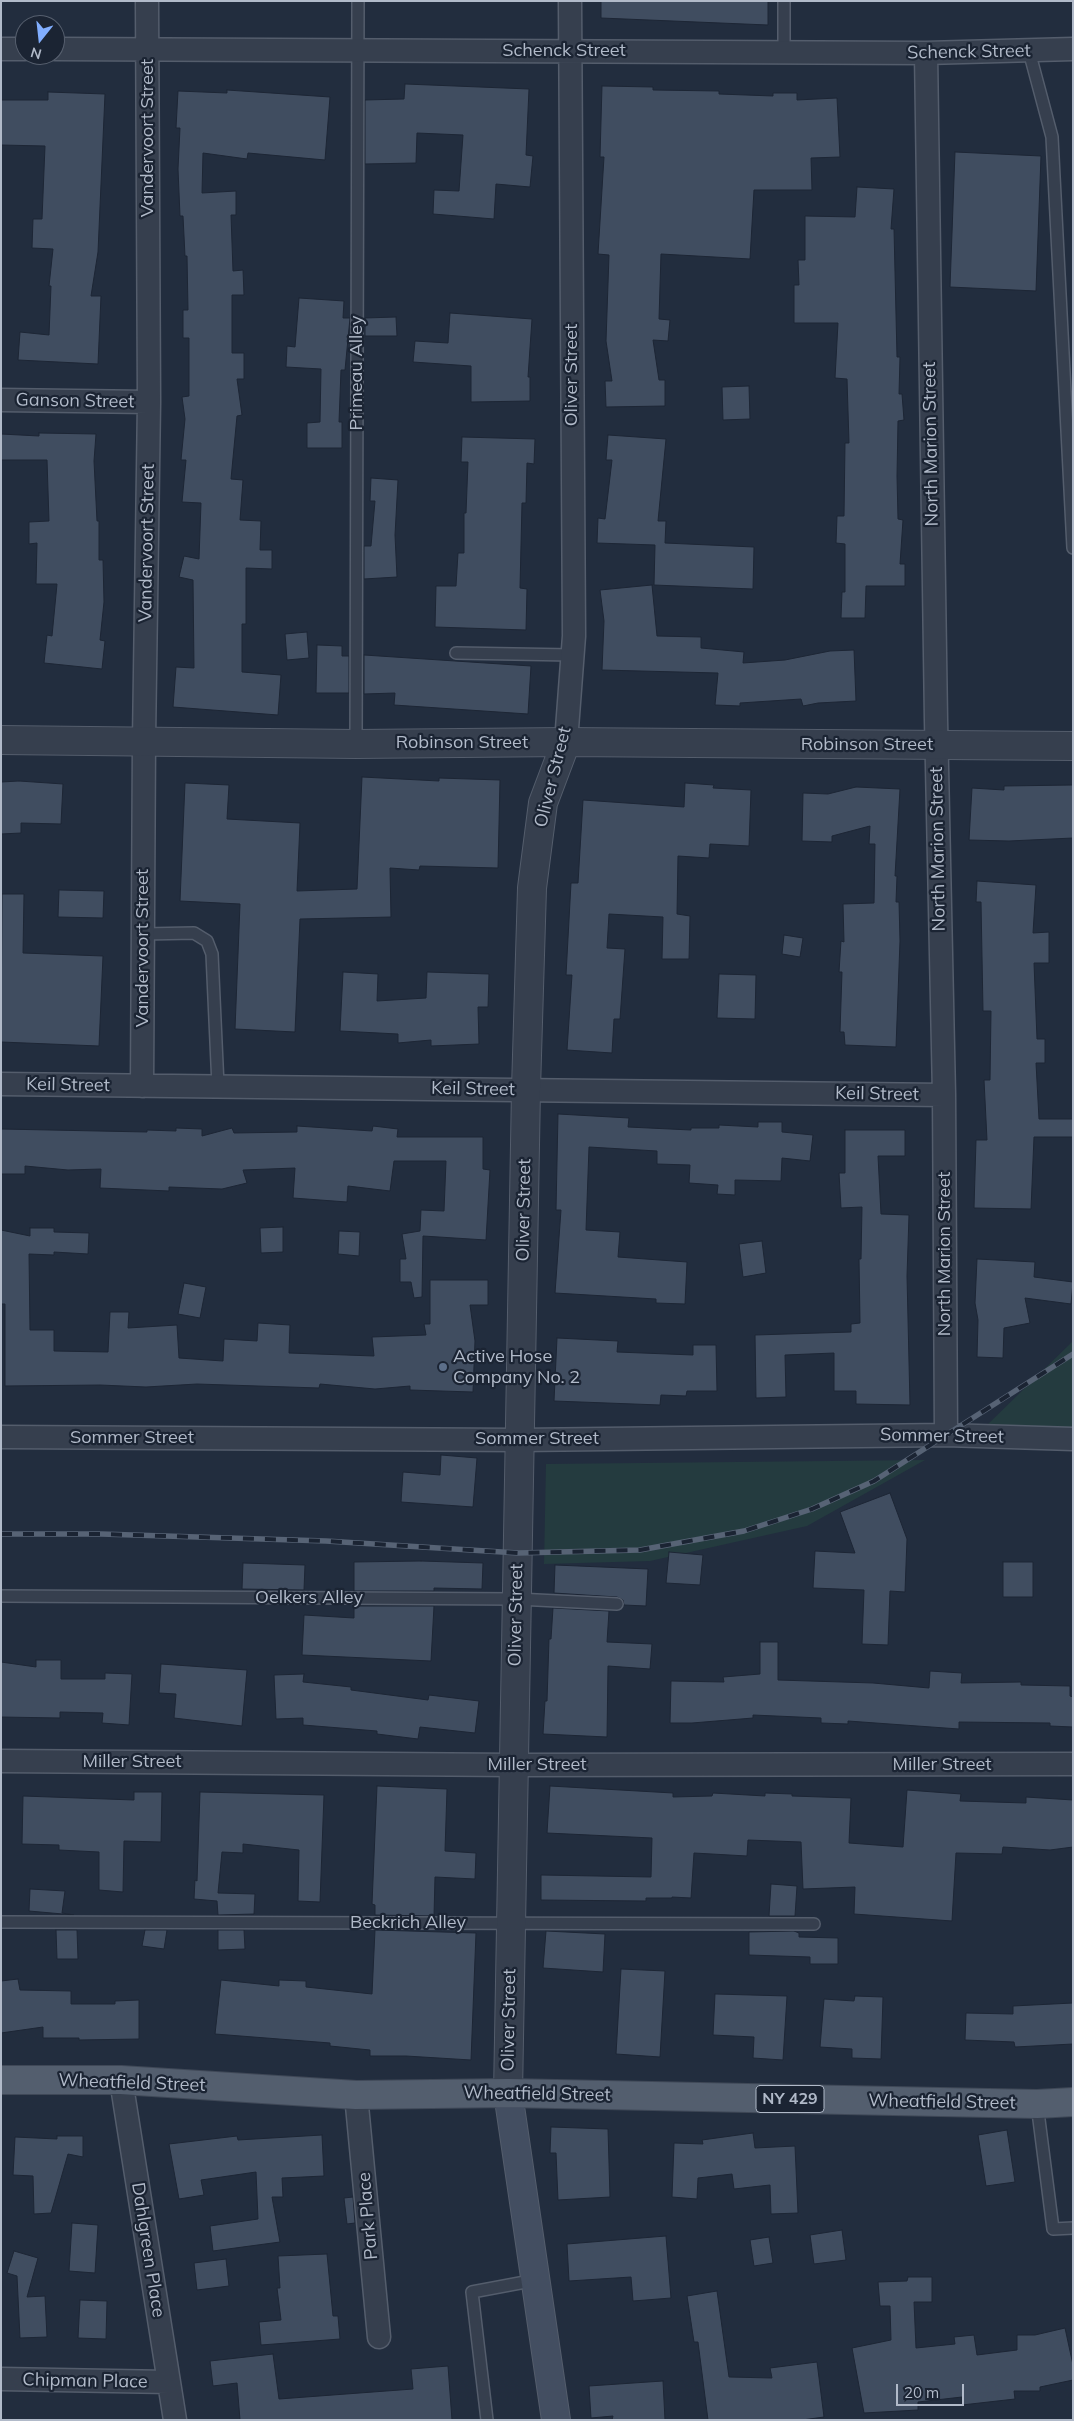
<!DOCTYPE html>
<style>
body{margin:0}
#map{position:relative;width:1074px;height:2421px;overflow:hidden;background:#222d3e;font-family:Mulish,sans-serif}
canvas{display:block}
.frame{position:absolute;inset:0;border:2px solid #b1bac9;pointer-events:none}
.north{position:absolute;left:15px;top:15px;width:50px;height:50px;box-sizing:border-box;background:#1b2433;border:1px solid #57606f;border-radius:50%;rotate:196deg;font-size:14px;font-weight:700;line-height:20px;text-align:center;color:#b1bac9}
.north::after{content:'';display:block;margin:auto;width:18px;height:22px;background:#81aeff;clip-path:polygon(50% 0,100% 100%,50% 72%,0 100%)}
.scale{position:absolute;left:896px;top:2384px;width:68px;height:22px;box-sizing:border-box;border:2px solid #b1bac9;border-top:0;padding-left:6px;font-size:15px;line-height:18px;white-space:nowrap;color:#b1bac9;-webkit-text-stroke:4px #1b2433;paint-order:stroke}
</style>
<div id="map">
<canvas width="1074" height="2421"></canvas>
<div class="frame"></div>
<div class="north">N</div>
<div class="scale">20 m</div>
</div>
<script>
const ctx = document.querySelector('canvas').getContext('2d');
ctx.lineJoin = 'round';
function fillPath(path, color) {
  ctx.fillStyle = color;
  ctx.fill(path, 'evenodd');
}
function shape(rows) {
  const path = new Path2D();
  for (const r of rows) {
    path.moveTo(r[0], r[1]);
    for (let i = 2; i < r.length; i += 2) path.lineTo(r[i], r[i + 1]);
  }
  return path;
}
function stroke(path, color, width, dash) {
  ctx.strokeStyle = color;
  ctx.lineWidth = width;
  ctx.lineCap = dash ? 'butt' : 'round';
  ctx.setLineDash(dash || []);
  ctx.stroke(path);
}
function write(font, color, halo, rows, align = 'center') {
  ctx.font = font + ' Mulish,sans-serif';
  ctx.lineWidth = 4.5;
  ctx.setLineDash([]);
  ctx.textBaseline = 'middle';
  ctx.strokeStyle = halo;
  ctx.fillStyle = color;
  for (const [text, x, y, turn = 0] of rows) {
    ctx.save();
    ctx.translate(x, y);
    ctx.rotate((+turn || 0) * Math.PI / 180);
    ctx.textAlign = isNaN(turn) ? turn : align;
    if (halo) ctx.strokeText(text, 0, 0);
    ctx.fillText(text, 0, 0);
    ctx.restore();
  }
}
const green = shape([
 [1073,1341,1073,1427,984,1428],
 [925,1460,807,1526,650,1561,544,1564,546,1464]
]);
const building = shape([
 [601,1,768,1,768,25,601,18,601,1],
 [405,84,529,89,526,155,533,156,530,187,496,184,494,219,433,214,434,190,459,191,463,135,417,133,416,163,365,164,365,100,404,99,405,84],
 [602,86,653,87,653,90,719,91,719,94,773,96,773,93,797,93,797,100,837,98,840,157,811,158,812,190,754,190,750,259,661,254,659,319,670,320,668,341,653,340,659,380,665,380,665,406,606,407,605,381,612,381,606,341,609,255,598,254,604,157,600,157,602,86],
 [227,90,330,97,325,160,248,153,247,159,203,153,202,193,236,191,236,215,231,215,233,271,243,270,244,295,232,295,232,353,244,353,244,379,237,379,242,415,237,416,231,479,243,480,240,520,261,521,260,550,272,550,272,569,246,568,246,624,242,624,242,672,281,675,278,715,173,707,176,667,194,668,193,580,179,577,184,556,199,559,201,503,182,502,186,460,181,460,185,419,182,397,189,396,189,338,183,338,183,310,188,310,187,256,185,256,183,216,180,216,178,169,180,128,176,128,178,91,227,93,227,90],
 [48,92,105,94,98,252,91,296,101,296,98,364,18,360,20,332,49,335,51,286,49,286,53,249,32,248,33,219,42,219,45,146,1,145,1,100,48,100,48,92],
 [955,152,1041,156,1036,291,950,287,955,152],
 [857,187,894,189,891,229,894,229,897,357,900,357,899,394,902,394,904,420,898,421,897,476,898,519,903,520,900,564,905,564,905,586,866,586,865,618,841,618,842,592,845,592,845,544,836,543,837,516,844,516,845,443,849,443,847,379,835,378,838,323,794,323,794,285,799,285,798,260,805,260,805,216,855,217,857,187],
 [299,298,344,301,343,318,350,318,345,370,341,370,339,422,342,422,342,448,307,448,307,423,320,422,321,369,286,367,287,346,295,347,299,298],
 [450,313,532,319,528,377,530,377,530,401,471,402,471,366,413,362,415,341,448,343,450,313],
 [396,317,397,336,365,336,365,318,396,317],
 [749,386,750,419,723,420,722,387,749,386],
 [39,433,96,434,94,461,97,521,99,521,99,560,103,560,104,602,100,640,105,641,102,669,44,663,47,635,52,636,57,584,36,584,37,543,29,544,29,522,49,521,47,460,1,460,1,434,39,436,39,433],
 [608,435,666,439,658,521,666,521,665,543,754,547,753,589,654,585,655,545,597,543,598,518,605,519,612,460,606,460,608,435],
 [462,437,535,439,534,464,527,463,526,503,522,503,520,588,527,589,526,630,435,627,436,586,456,586,458,553,464,553,464,513,466,513,468,462,461,462,462,437],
 [371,478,398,480,395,535,397,577,364,579,364,546,371,546,375,501,370,501,371,478],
 [652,585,657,636,701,637,701,648,744,652,743,663,785,660,830,651,854,650,856,701,818,703,803,706,801,699,740,703,740,706,715,705,718,673,602,670,604,621,600,590,652,585],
 [307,632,309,658,287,660,285,634,307,632],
 [317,645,342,646,342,656,349,656,349,693,316,693,317,645],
 [364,655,531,666,528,714,394,705,395,693,364,694,364,655],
 [362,777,439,781,439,778,500,780,498,868,420,866,419,870,390,868,391,917,300,919,295,1032,235,1029,240,904,180,901,185,783,229,785,227,819,300,823,297,891,357,889,362,777],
 [19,781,63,784,61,824,21,823,21,833,1,834,1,782,19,781],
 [685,783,714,785,713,788,751,790,749,846,710,844,709,858,678,856,677,914,690,916,689,959,662,959,663,917,609,914,607,948,625,949,620,1019,614,1019,612,1053,567,1050,572,975,566,975,571,883,578,883,583,800,684,807,685,783],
 [1073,785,1073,838,1009,841,969,840,972,788,1004,790,1004,786,1073,785],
 [856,787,900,789,895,876,897,876,896,902,899,902,900,941,896,1047,845,1045,844,1032,840,1032,842,972,839,972,841,941,844,942,843,904,874,903,875,844,869,844,870,826,832,836,832,842,802,841,803,793,828,794,856,787],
 [977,881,1036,885,1033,933,1049,932,1049,963,1034,963,1037,1039,1045,1039,1045,1063,1036,1063,1039,1119,1073,1119,1073,1137,1034,1137,1031,1209,974,1208,976,1140,987,1140,984,1080,990,1080,991,1011,983,1011,981,902,976,902,977,881],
 [59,890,104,891,103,918,58,917,59,890],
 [2,894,24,894,23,953,103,956,99,1046,1,1042,2,894],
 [784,935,803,938,800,957,782,954,784,935],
 [343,972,378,974,377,1001,426,998,427,972,489,974,488,1007,478,1007,479,1044,431,1046,431,1040,398,1043,398,1034,340,1031,343,972],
 [719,974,756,975,755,1019,717,1018,719,974],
 [558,1114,629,1118,628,1127,691,1130,691,1128,719,1128,719,1125,758,1127,758,1122,782,1122,782,1132,813,1135,810,1161,782,1158,781,1181,735,1180,735,1195,717,1194,718,1185,689,1183,690,1165,657,1164,657,1151,589,1147,586,1230,620,1232,618,1257,687,1262,685,1304,656,1303,656,1299,555,1293,561,1210,556,1210,558,1114],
 [297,1126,372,1131,373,1126,398,1129,397,1137,483,1137,483,1169,490,1170,486,1240,423,1236,422,1297,414,1298,411,1282,400,1282,400,1259,406,1259,402,1234,420,1231,421,1210,444,1211,446,1161,394,1161,390,1191,348,1186,347,1202,293,1198,295,1168,243,1170,247,1183,222,1189,169,1187,169,1191,100,1188,101,1169,68,1170,25,1166,25,1174,1,1174,1,1129,147,1132,147,1130,176,1131,176,1128,202,1129,202,1136,232,1128,234,1133,297,1132,297,1126],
 [845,1130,905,1130,905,1156,878,1156,881,1214,909,1215,907,1276,910,1405,856,1404,856,1391,834,1391,834,1353,785,1355,786,1397,756,1398,755,1335,851,1332,851,1324,860,1323,859,1259,861,1259,862,1207,841,1208,839,1173,845,1173,845,1130],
 [283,1227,283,1252,261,1253,260,1228,283,1227],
 [30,1228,54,1228,54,1232,89,1233,88,1254,54,1252,54,1255,29,1254,30,1330,54,1330,54,1351,108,1352,110,1312,129,1312,128,1328,177,1325,179,1358,223,1361,224,1339,257,1341,258,1323,290,1325,289,1353,374,1356,372,1337,426,1335,424,1324,430,1324,430,1280,488,1280,488,1305,470,1305,475,1341,473,1392,410,1390,410,1386,375,1389,320,1384,319,1388,197,1384,146,1387,100,1385,5,1386,5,1304,1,1304,1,1230,30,1236,30,1228],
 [339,1231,360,1232,359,1256,338,1254,339,1231],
 [762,1241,766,1273,743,1277,739,1244,762,1241],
 [977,1259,1035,1262,1034,1277,1073,1282,1071,1304,1025,1298,1030,1323,1004,1328,1003,1358,977,1357,978,1320,975,1303,977,1259],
 [184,1283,206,1287,200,1318,178,1314,184,1283],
 [557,1338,618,1341,617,1352,693,1355,693,1345,716,1345,717,1391,687,1391,686,1396,661,1395,660,1405,554,1401,557,1338],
 [441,1455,477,1458,473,1507,401,1502,403,1472,440,1475,441,1455],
 [890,1493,907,1539,905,1592,890,1591,888,1645,862,1644,864,1590,813,1588,815,1551,855,1553,840,1512,890,1493],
 [669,1552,703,1555,700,1585,666,1583,669,1552],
 [421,1561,483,1563,482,1589,434,1588,434,1591,354,1591,354,1562,421,1561],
 [1003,1562,1033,1562,1033,1597,1003,1597,1003,1562],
 [243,1563,305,1565,304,1590,242,1589,243,1563],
 [555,1565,648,1569,646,1606,624,1605,623,1600,617,1597,554,1593,555,1565],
 [354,1606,434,1606,431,1661,302,1655,304,1615,354,1618,354,1606],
 [553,1608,609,1611,607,1642,652,1644,650,1669,608,1666,607,1737,543,1734,545,1701,547,1701,549,1639,551,1639,553,1608],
 [760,1642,778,1642,778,1680,873,1683,929,1688,930,1671,962,1673,961,1683,1021,1682,1021,1685,1070,1686,1070,1696,1073,1697,1073,1727,1050,1726,1050,1723,959,1722,959,1729,848,1721,848,1724,821,1723,821,1718,753,1715,753,1718,692,1723,670,1723,671,1681,724,1682,723,1677,760,1674,760,1642],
 [36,1660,61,1660,61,1679,105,1679,105,1673,132,1674,129,1725,102,1723,103,1713,60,1712,60,1718,1,1717,1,1662,36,1667,36,1660],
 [161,1664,247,1670,242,1726,174,1718,176,1694,159,1693,161,1664],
 [304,1674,303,1682,351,1687,351,1690,428,1700,429,1695,479,1701,475,1733,420,1727,418,1739,377,1734,377,1731,303,1725,303,1718,276,1719,274,1675,304,1674],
 [377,1786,447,1789,445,1851,476,1853,475,1879,435,1877,434,1916,375,1915,375,1905,372,1904,377,1786],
 [550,1786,673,1793,673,1797,712,1796,713,1793,765,1796,765,1793,792,1794,792,1796,851,1798,849,1843,903,1847,907,1790,961,1794,960,1801,1026,1803,1026,1797,1073,1800,1073,1847,1050,1850,1003,1847,1002,1854,956,1853,952,1921,854,1914,855,1887,803,1889,801,1842,748,1840,747,1856,694,1853,691,1898,672,1897,672,1898,646,1898,646,1901,541,1900,541,1875,651,1877,652,1838,547,1833,550,1786],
 [134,1792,162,1792,161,1842,124,1841,123,1892,99,1890,99,1852,59,1850,59,1845,22,1844,23,1796,134,1800,134,1792],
 [200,1792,324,1795,320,1902,298,1901,299,1850,243,1844,243,1853,222,1852,218,1893,255,1894,254,1914,218,1915,217,1901,194,1899,195,1880,197,1881,200,1792],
 [771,1884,797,1886,795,1916,769,1916,771,1884],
 [30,1889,65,1891,62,1913,74,1915,29,1911,30,1889],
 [56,1930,77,1930,78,1959,57,1959,56,1930],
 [145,1930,167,1930,164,1949,142,1946,145,1930],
 [218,1930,244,1930,245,1949,218,1950,218,1930],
 [375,1930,476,1933,471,2060,406,2056,370,2056,370,2050,330,2046,330,2043,215,2034,221,1980,279,1986,279,1980,306,1981,306,1987,372,1994,375,1930],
 [546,1931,605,1934,603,1972,543,1968,546,1931],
 [794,1931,799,1933,799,1937,838,1938,838,1964,810,1964,810,1957,749,1955,749,1932,794,1931],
 [621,1969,665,1971,660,2057,616,2054,621,1969],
 [18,1979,20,1990,71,1991,71,2004,115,2004,115,2001,139,2000,139,2039,79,2040,79,2038,43,2038,43,2027,1,2033,1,1981,18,1979],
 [715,1994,787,1996,783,2060,753,2058,754,2037,713,2035,715,1994],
 [855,1996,883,1997,881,2059,852,2058,852,2049,820,2047,824,1999,854,2001,855,1996],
 [1073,2003,1073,2044,1015,2047,1014,2042,965,2040,966,2013,1013,2014,1013,2006,1073,2003],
 [551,2127,608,2129,610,2197,558,2200,556,2153,550,2153,551,2127],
 [1007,2130,1015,2182,986,2186,978,2135,1007,2130],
 [753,2133,755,2148,795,2146,798,2213,771,2214,770,2185,734,2189,732,2174,698,2178,697,2199,672,2197,674,2143,703,2144,702,2140,753,2133],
 [322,2135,324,2176,282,2178,283,2197,272,2197,280,2242,213,2251,210,2226,258,2219,256,2172,201,2180,204,2195,179,2199,169,2144,237,2136,238,2140,322,2135],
 [57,2136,83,2136,83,2157,68,2154,51,2213,34,2214,33,2176,13,2175,15,2137,57,2139,57,2136],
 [353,2197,355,2223,347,2224,344,2198,353,2197],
 [72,2223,98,2225,95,2273,69,2271,72,2223],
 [842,2230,846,2260,814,2264,810,2235,842,2230],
 [666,2236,671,2298,633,2301,631,2277,569,2281,567,2244,666,2236],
 [769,2237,773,2263,754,2266,750,2240,769,2237],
 [14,2251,38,2258,27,2297,45,2296,47,2337,20,2338,17,2276,7,2273,14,2251],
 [327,2254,333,2316,338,2316,340,2339,261,2345,259,2322,281,2320,277,2288,280,2288,278,2256,327,2254],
 [226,2259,229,2286,197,2290,194,2263,226,2259],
 [908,2277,932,2277,932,2302,914,2302,916,2348,955,2344,954,2337,974,2335,977,2355,1017,2350,1017,2335,1035,2335,1065,2328,1073,2365,1073,2380,1040,2387,1040,2391,1014,2391,1015,2399,962,2405,962,2397,918,2402,918,2410,864,2413,852,2348,891,2340,890,2306,880,2306,878,2282,907,2281,908,2277],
 [717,2291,729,2377,772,2378,770,2368,817,2362,824,2417,802,2420,708,2420,698,2342,694,2342,687,2296,717,2291],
 [80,2300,107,2301,106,2339,78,2338,80,2300],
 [273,2354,279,2399,413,2389,411,2369,448,2366,452,2420,240,2420,237,2383,213,2386,210,2361,273,2354],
 [663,2381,665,2420,612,2420,613,2416,591,2418,589,2386,663,2381]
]);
const service = shape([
 [1029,51,1052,137,1073,548],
 [784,53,784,1],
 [456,653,572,655],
 [356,744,358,1],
 [143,934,194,933,207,941,212,954,218,1086],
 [1,1596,517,1599,617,1604],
 [1,1922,814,1924],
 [1037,2104,1053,2229,1073,2228],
 [487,2420,472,2292,536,2280]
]);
const minor = shape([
 [1,49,25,49],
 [55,49,926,53,1073,49],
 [926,53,936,720,944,1095,946,1435],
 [1,400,149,402],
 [566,742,574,636,570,1],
 [1,1084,944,1095],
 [142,1086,144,740,149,402,147,1],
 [1,1437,520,1440,946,1435,1073,1439],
 [1,1761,514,1765,1073,1764],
 [121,2080,175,2420],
 [356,2095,379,2337],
 [1,2379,169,2382]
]);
const tertiary = shape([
 [1,740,356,744,566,742,1073,746],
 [508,2093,526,1089,532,888,543,803,566,742]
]);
const secondary = shape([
 [508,2093,556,2420]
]);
const primary = shape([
 [1,2080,121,2080,356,2095,508,2093,1037,2104,1073,2102]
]);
const rail = shape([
 [1,1534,101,1534,326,1541,518,1553,640,1550,744,1531,812,1509,874,1481,1073,1354]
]);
const markers = [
 [443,1367,5,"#5c6f8a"]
];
const shields = [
 [790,2099,68]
];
const shieldNames = [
 ["NY 429",790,2099]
];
const streetNames = [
 ["Schenck Street",564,51],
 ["Schenck Street",969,52,-1],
 ["Vandervoort Street",148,138,-90],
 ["Primeau Alley",357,373,-90],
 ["Oliver Street",572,375,-90],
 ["Ganson Street",75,401,1],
 ["North Marion Street",931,444,-91],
 ["Vandervoort Street",147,543,-89],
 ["Robinson Street",462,743],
 ["Robinson Street",867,745],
 ["Oliver Street",553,777,-76],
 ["North Marion Street",938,849,-91],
 ["Vandervoort Street",143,948,-90],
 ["Keil Street",68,1085,1],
 ["Keil Street",473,1089,1],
 ["Keil Street",877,1094,1],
 ["Oliver Street",524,1210,-89],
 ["North Marion Street",945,1254,-90],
 ["Sommer Street",942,1436,1],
 ["Sommer Street",132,1438],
 ["Sommer Street",537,1439],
 ["Oelkers Alley",309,1598],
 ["Oliver Street",516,1615,-89],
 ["Miller Street",132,1762],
 ["Miller Street",537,1765],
 ["Miller Street",942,1765],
 ["Beckrich Alley",408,1923],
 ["Oliver Street",509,2020,-89],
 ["Wheatfield Street",132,2083,2],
 ["Wheatfield Street",537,2094,1],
 ["Wheatfield Street",942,2102,1],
 ["Park Place",368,2216,-95],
 ["Dahlgreen Place",148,2250,81],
 ["Chipman Place",85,2381,1]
];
const poiNames = [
 ["Active Hose",453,1357],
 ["Company No. 2",453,1378]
];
fillPath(green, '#243b3f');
fillPath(building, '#404d60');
stroke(building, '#1d2635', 1);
stroke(service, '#545d6c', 14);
stroke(minor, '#545d6c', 25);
stroke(tertiary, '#545d6c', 30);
stroke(secondary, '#545d6c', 30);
stroke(primary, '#3f4857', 30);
stroke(service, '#363f4e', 11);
stroke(minor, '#363f4e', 22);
stroke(tertiary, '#363f4e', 28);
stroke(secondary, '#434e61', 28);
stroke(primary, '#535e6e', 28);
stroke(rail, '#576375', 5.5);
stroke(rail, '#1b2433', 4, [11]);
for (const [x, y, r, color] of markers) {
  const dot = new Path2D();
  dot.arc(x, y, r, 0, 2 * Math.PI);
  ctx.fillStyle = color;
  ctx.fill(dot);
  stroke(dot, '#1b2433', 2);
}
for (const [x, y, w] of shields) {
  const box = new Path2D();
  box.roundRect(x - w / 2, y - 13.5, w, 27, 4);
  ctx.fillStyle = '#1b2433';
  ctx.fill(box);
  stroke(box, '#b1bac9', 1);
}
write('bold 16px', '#b1bac9', null, shieldNames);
write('18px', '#b1bac9', '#1b2433', streetNames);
write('18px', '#b1bac9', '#1b2433', poiNames, 'left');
</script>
